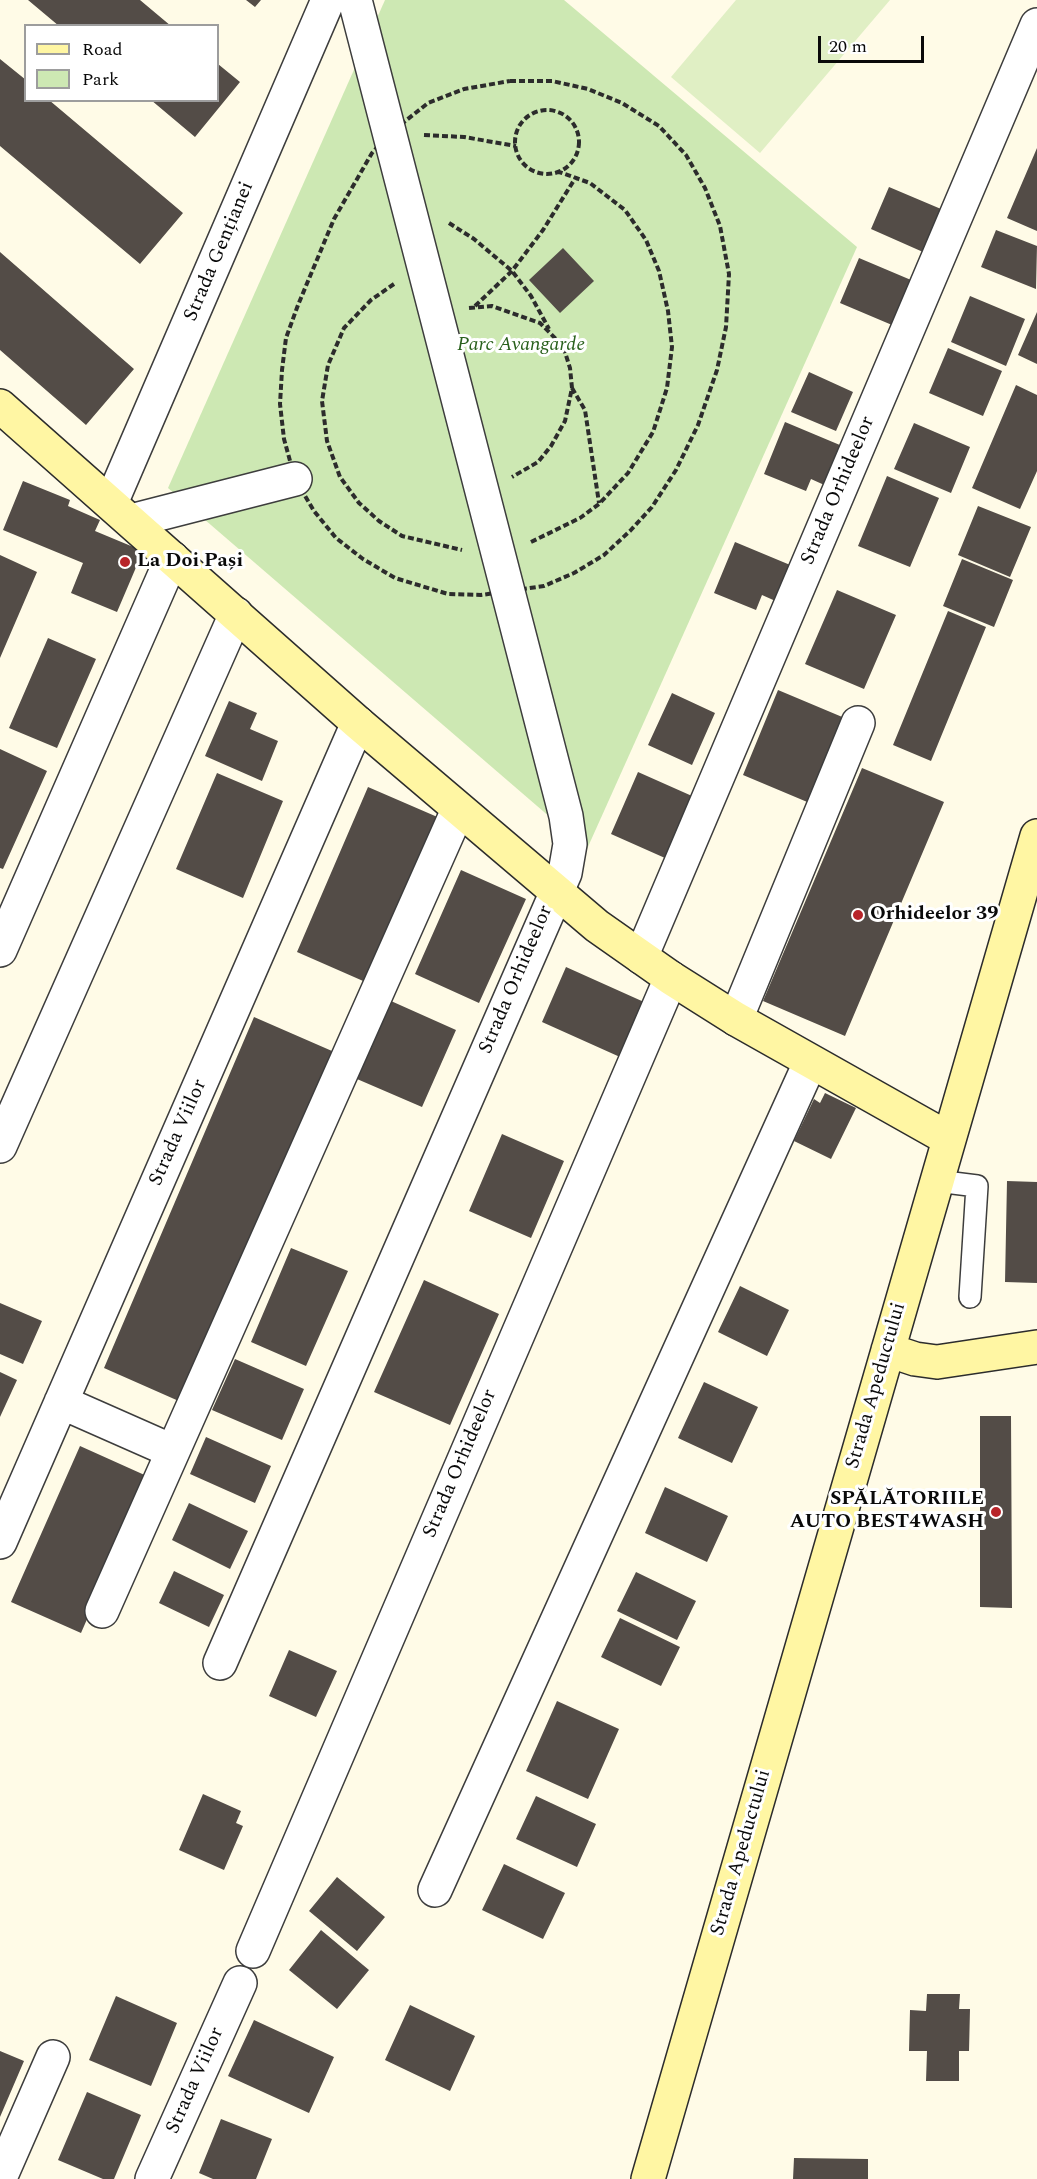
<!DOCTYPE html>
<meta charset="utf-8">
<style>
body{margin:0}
#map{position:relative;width:1037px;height:2179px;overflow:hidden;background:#fffbe7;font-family:Spectral,serif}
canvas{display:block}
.legend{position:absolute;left:24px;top:24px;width:195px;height:78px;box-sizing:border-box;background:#fff;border:2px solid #9d9d9d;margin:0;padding:8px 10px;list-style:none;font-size:18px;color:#0a0a0a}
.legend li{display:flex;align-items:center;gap:12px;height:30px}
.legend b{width:30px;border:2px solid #9d9d9d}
.scale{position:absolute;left:818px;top:36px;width:106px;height:27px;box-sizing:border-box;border:3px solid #0a0a0a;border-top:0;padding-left:8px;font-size:18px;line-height:21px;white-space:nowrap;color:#0a0a0a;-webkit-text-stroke:4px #fff;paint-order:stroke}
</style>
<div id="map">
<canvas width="1037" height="2179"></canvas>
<ul class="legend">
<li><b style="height:8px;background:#fff6a3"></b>Road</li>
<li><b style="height:16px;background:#cde8b3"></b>Park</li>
</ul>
<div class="scale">20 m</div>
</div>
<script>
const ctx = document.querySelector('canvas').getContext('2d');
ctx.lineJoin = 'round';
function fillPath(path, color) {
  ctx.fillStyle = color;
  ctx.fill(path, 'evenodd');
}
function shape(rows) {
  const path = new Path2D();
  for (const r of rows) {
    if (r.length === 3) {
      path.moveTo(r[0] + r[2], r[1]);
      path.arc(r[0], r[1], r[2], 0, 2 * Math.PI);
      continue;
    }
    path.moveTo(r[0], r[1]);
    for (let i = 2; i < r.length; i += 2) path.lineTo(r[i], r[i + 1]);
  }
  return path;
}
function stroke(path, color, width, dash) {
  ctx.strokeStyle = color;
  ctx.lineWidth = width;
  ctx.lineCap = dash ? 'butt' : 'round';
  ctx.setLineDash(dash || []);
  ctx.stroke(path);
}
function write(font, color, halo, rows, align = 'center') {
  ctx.font = font + ' Spectral,serif';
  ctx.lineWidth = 6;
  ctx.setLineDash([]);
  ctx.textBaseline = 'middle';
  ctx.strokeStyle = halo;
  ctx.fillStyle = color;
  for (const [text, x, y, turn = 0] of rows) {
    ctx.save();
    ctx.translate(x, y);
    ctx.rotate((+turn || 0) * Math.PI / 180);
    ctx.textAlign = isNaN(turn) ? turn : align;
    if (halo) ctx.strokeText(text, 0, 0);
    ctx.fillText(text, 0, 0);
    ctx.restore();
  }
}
const green = shape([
 [385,0,564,0,857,247,587,849,168,488]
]);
const pitch = shape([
 [736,0,890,0,760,153,671,77]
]);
const building = shape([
 [28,0,140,0,171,26,59,26],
 [246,0,261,0,255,7],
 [0,59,26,80,26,100,49,100,183,213,140,264,0,146],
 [218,64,240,82,195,137,151,100,218,100],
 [1037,148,1037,231,1007,218],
 [889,187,941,209,923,252,871,229],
 [996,230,1037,246,1036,289,981,267],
 [563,248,594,281,560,313,529,280],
 [0,252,134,369,86,425,0,350],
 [859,258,911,280,892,325,840,303],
 [970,296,1025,319,1006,366,951,342],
 [1037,312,1037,364,1018,355],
 [948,348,1002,371,983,416,929,393],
 [809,372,853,392,836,431,791,412],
 [1016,385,1037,395,1037,471,1020,509,972,488],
 [785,422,847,448,831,488,811,479,806,491,764,474],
 [914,423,970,447,951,493,894,469],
 [887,476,939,498,910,567,858,546],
 [23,481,70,500,68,506,100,520,95,531,143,551,117,612,71,593,83,563,3,530],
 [978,506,1031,527,1010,577,958,555],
 [735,542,795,567,780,603,762,595,756,610,714,593],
 [0,555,37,572,0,658],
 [962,559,1013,580,994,627,943,606],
 [837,590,896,615,864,689,805,664],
 [948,611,986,627,931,761,893,745],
 [48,638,96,659,57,748,9,728],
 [778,690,847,719,812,804,743,775],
 [672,693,715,713,692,765,648,745],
 [229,701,257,713,250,729,278,741,262,781,205,756],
 [0,749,47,771,3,869,0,868],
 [862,768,944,802,845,1036,763,1001],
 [638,772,692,796,665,858,611,834],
 [217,773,283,801,243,898,176,869],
 [368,787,442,819,370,984,297,952],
 [461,870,526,899,479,1003,415,974],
 [566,967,644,1002,620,1057,542,1022],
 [391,1001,456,1030,422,1107,357,1079],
 [254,1017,332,1051,181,1402,104,1368],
 [825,1093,856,1108,831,1159,794,1141,814,1099,820,1103],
 [502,1134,564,1161,531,1238,469,1211],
 [1007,1181,1037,1182,1037,1283,1005,1282],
 [291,1248,348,1271,306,1366,251,1342],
 [424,1280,499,1314,450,1425,374,1392],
 [740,1286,789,1310,767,1356,718,1332],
 [0,1303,42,1321,23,1364,0,1354],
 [235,1359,304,1389,282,1440,212,1410],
 [0,1372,17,1380,0,1417],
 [704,1382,758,1407,732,1463,678,1438],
 [980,1416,1011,1416,1012,1608,980,1607],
 [206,1437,271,1466,255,1503,190,1474],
 [80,1446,149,1477,81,1633,11,1602],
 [665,1487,728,1516,707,1562,645,1533],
 [189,1503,248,1531,230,1569,172,1540],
 [174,1571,224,1595,209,1627,159,1603],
 [636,1572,696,1601,677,1640,617,1611],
 [620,1618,680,1647,661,1686,601,1657],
 [289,1650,337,1671,316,1717,269,1696],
 [557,1701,619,1729,588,1799,526,1771],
 [203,1794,241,1811,236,1823,243,1826,224,1870,179,1850],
 [536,1796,596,1824,577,1867,516,1839],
 [504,1864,565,1893,543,1939,482,1910],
 [337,1877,385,1917,357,1951,309,1911],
 [321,1930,369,1970,337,2009,289,1970],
 [927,1994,960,1994,959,2009,970,2009,969,2051,959,2051,959,2081,926,2081,927,2051,909,2051,910,2010,926,2011],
 [116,1996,177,2023,151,2086,89,2060],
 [410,2005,475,2036,450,2091,385,2060],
 [254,2020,334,2057,309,2113,228,2076],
 [0,2051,24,2061,0,2117],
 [87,2092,141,2115,114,2179,103,2179,58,2160],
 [221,2119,272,2139,256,2179,213,2179,199,2173],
 [794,2158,868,2159,868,2179,793,2179]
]);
const path = shape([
 [510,81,552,81,588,89,622,103,659,126,686,155,705,188,720,226,729,274,726,327,717,370,698,425,676,470,652,507,630,531,604,555,574,573,544,586,481,595,448,594,395,578,363,559,336,538,314,511,295,479,284,439,280,404,282,370,286,338,298,305,334,219,372,153,389,134,428,103,464,89,510,81],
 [547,142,32],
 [424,135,464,137,516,146],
 [449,223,474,239,512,271,531,296,549,329],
 [394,284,371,300,344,328,328,365,322,401,327,441,340,477,359,503,379,521,402,536,462,550],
 [475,306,512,271,543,230,576,177],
 [469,308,492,306,540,323,563,346,570,368,572,388,565,421,551,446,538,462,512,477],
 [572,388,585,410,599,503],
 [531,542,580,518,599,504,628,473,653,432,667,388,672,347,668,311,659,271,646,240,625,210,590,183,559,172]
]);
const lane = shape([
 [937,1181,977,1186,970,1297]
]);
const street = shape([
 [111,503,328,0],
 [131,521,295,479],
 [0,950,172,558],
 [641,957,1037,25],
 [736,1019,858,723],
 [0,1146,236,614],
 [61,1402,172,1451],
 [0,1542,358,723],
 [102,1611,458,810],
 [220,1663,565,873,570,844,566,816,355,0],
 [435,1890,810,1063],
 [253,1951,671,978],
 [0,2178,53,2057],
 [152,2179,240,1983]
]);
const secondary = shape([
 [0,406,358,723,597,926,671,978,736,1019,949,1139],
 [888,1350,915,1359,937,1362,1037,1347],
 [648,2179,1037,836]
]);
const markers = [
 [125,562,6,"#b82429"],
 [858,915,6,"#b82429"],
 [996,1512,6,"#b82429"]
];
const streetNames = [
 ["Strada Gențianei",220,252,-67],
 ["Strada Orhideelor",839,491,-67],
 ["Strada Orhideelor",517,980,-67],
 ["Strada Viilor",179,1133,-66],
 ["Strada Apeductului",877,1386,-74],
 ["Strada Orhideelor",461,1464,-67],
 ["Strada Apeductului",742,1853,-74],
 ["Strada Viilor",196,2081,-66]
];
const parkNames = [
 ["Parc Avangarde",521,346]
];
const poiNames = [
 ["La Doi Pași",137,562],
 ["Orhideelor 39",870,915],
 ["SPĂLĂTORIILE",984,1500,"right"],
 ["AUTO BEST4WASH",984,1523,"right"]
];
fillPath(green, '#cde8b3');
fillPath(pitch, '#e0efc4');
fillPath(building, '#534c47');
stroke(lane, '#3d3d3d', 24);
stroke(street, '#3d3d3d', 36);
stroke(secondary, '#2c2c2c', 36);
stroke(path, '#2c2c2c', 4, [6, 3]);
stroke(lane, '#fff', 21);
stroke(street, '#fff', 33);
stroke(secondary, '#fff6a3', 33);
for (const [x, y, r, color] of markers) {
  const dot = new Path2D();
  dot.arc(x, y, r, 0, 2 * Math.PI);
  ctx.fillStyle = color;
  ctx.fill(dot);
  stroke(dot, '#fff', 2);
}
write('20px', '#0a0a0a', '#fff', streetNames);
write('italic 20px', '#29601c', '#fff', parkNames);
write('bold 20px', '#0a0a0a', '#fff', poiNames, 'left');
</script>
